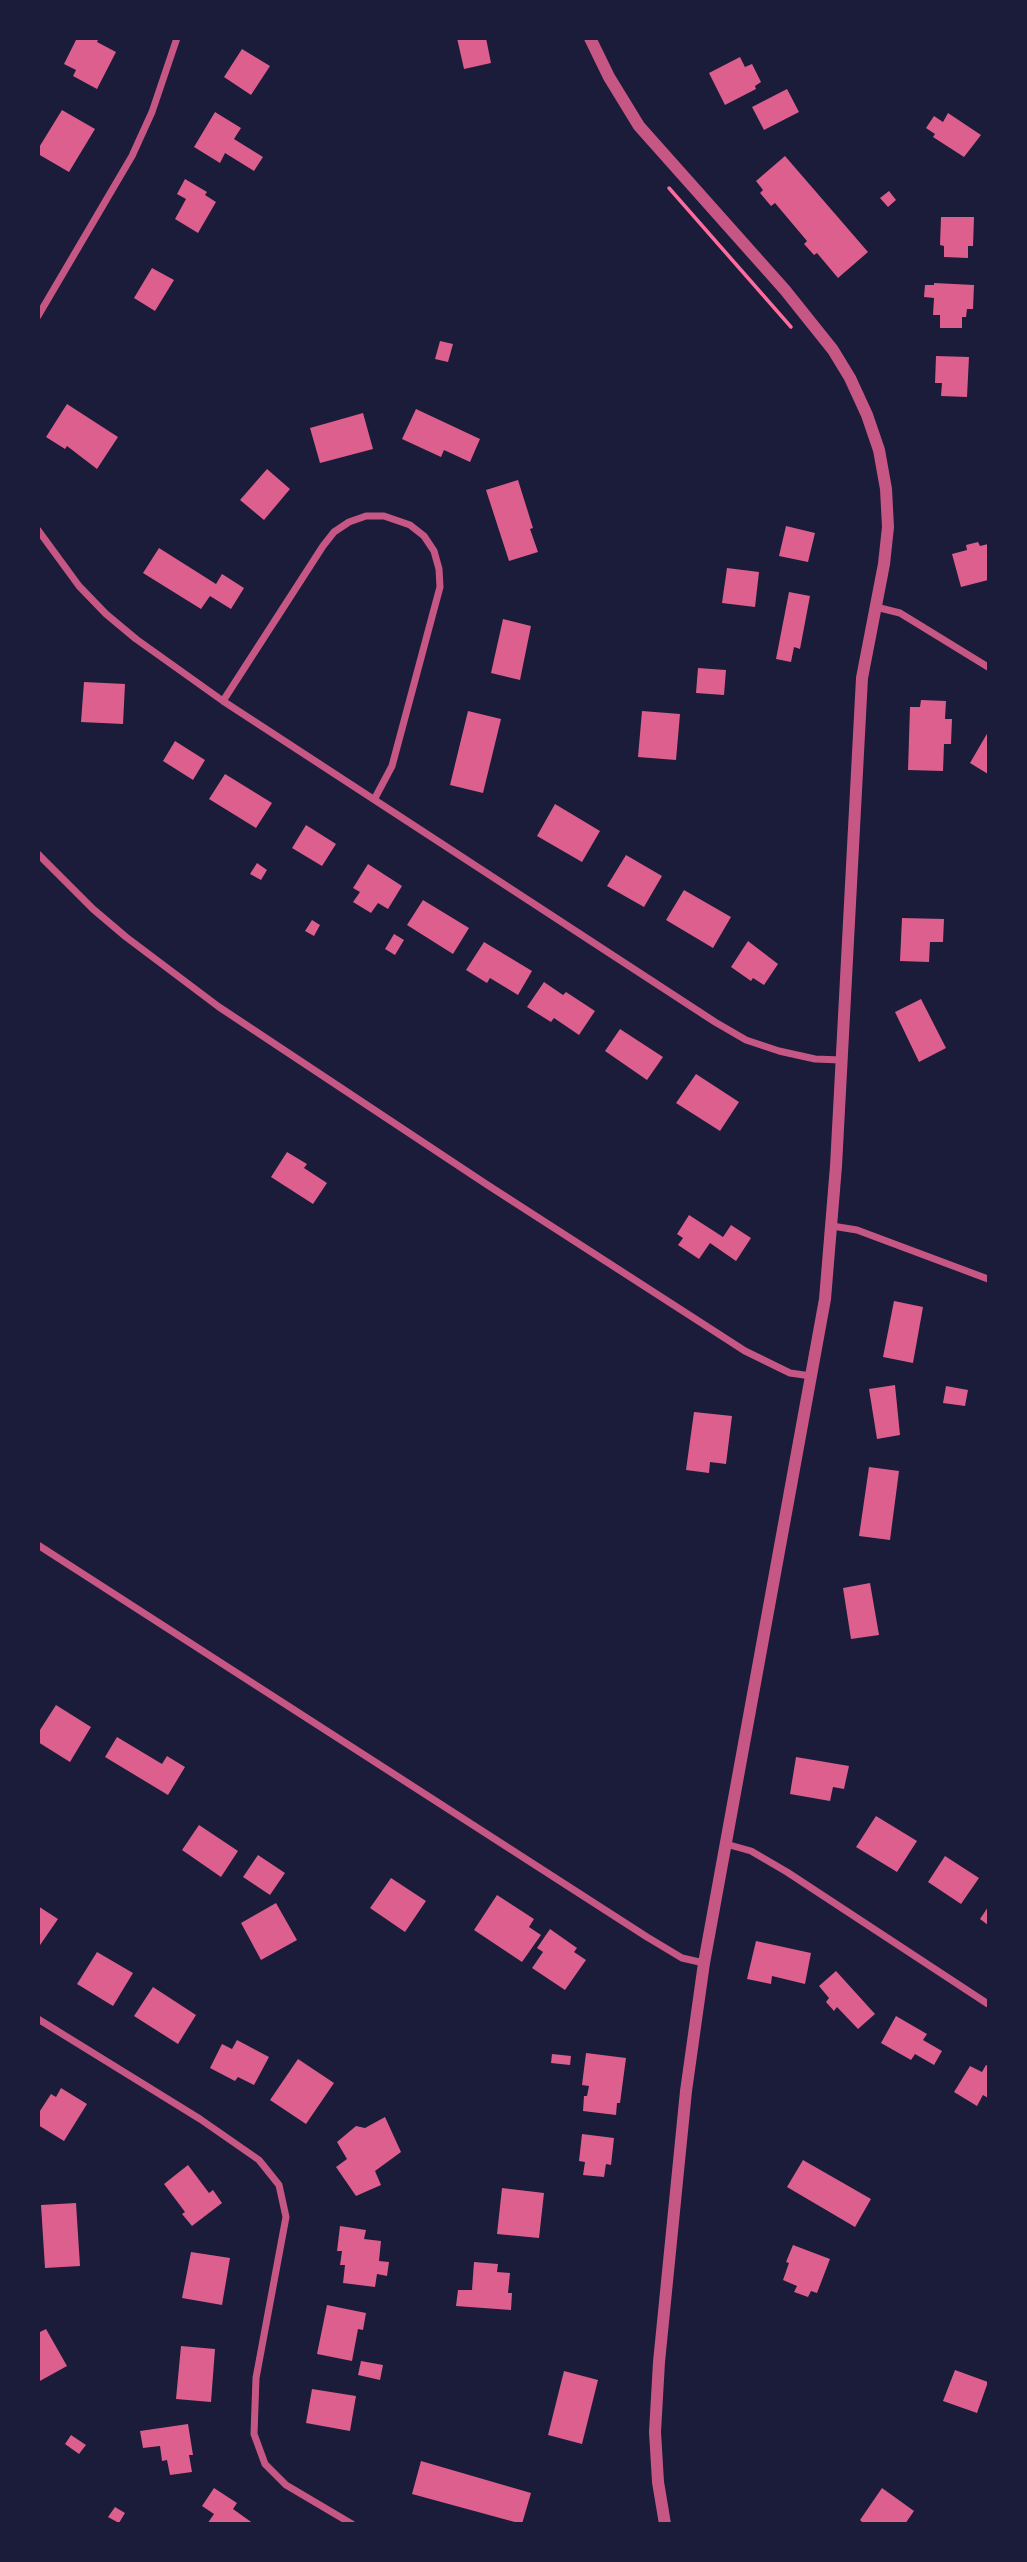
<!DOCTYPE html>
<style>
body{margin:0}
#map{position:relative;width:1027px;height:2562px;overflow:hidden;background:#1b1b3a;font-family:"Fira Sans",sans-serif}
canvas{display:block}
.frame{position:absolute;inset:0;border:40px solid #1b1b3a;pointer-events:none}
</style>
<div id="map">
<canvas width="1027" height="2562"></canvas>
<div class="frame"></div>
</div>
<script>
const ctx = document.querySelector('canvas').getContext('2d');
ctx.lineJoin = 'round';
function fillPath(path, color) {
  ctx.fillStyle = color;
  ctx.fill(path, 'evenodd');
}
function shape(rows) {
  const path = new Path2D();
  for (const r of rows) {
    path.moveTo(r[0], r[1]);
    for (let i = 2; i < r.length; i += 2) path.lineTo(r[i], r[i + 1]);
  }
  return path;
}
function stroke(path, color, width, dash) {
  ctx.strokeStyle = color;
  ctx.lineWidth = width;
  ctx.lineCap = dash ? 'butt' : 'round';
  ctx.setLineDash(dash || []);
  ctx.stroke(path);
}
const building = shape([
 [77,38,99,38,97,42,116,52,97,89,73,76,76,70,64,64],
 [457,38,486,38,491,63,464,69],
 [242,49,270,66,251,95,224,77],
 [740,57,745,67,752,64,761,82,755,86,756,89,725,105,709,73],
 [787,89,799,112,764,130,752,107],
 [62,110,95,129,69,172,38,154,38,149],
 [215,112,241,128,234,139,263,157,254,171,225,153,220,163,194,147],
 [948,113,981,135,964,157,933,137,935,134,926,128,934,116,943,122],
 [785,156,868,252,838,278,817,253,814,255,804,244,807,241,775,203,771,206,760,193,763,190,756,181],
 [185,179,207,192,205,195,216,202,198,233,175,219,186,199,177,194],
 [889,191,896,200,888,207,880,198],
 [941,217,974,217,973,246,968,246,968,258,944,257,944,246,940,245],
 [152,268,174,280,155,311,134,298],
 [934,283,974,285,973,309,967,309,966,317,962,317,962,328,940,328,940,315,933,315,934,298,924,297,925,285,934,285],
 [440,341,453,344,448,362,435,359],
 [936,356,969,357,967,397,941,396,942,383,935,383],
 [67,404,118,437,97,469,67,446,65,449,46,437],
 [416,409,480,439,470,462,444,450,441,457,402,439],
 [363,413,373,449,320,463,310,428],
 [267,469,290,489,264,520,240,500],
 [518,480,533,528,530,529,538,552,509,561,486,490],
 [786,526,815,533,808,562,779,556],
 [978,542,980,546,988,544,988,580,961,587,952,554,967,550,966,545],
 [159,548,216,584,222,574,244,588,231,609,210,596,201,609,143,573],
 [727,568,759,572,755,607,722,603],
 [789,592,810,596,800,649,794,647,791,662,776,659],
 [503,619,531,626,520,680,491,673],
 [698,668,726,670,724,695,696,693],
 [84,682,125,684,123,724,81,722],
 [921,700,946,701,945,719,952,719,951,744,944,744,943,771,908,770,910,707,920,707],
 [468,711,501,719,483,793,450,785],
 [642,711,680,714,676,760,638,757],
 [988,732,988,774,970,763],
 [175,741,205,760,193,780,163,761],
 [225,774,272,803,256,828,209,799],
 [555,804,600,831,582,862,537,836],
 [306,825,336,844,322,866,292,848],
 [626,855,662,876,644,907,607,886],
 [257,863,267,870,261,880,250,874],
 [368,864,402,886,388,909,378,903,371,913,353,902,360,892,353,888],
 [684,890,731,917,713,948,666,920],
 [423,900,469,928,453,954,407,925],
 [902,918,944,919,943,942,930,942,929,962,900,961],
 [312,920,320,925,314,936,305,931],
 [394,934,404,940,395,955,385,949],
 [748,941,778,964,764,985,753,978,751,981,731,967],
 [484,942,532,971,518,995,490,978,487,983,466,970],
 [544,982,563,995,566,992,595,1011,579,1035,554,1018,551,1022,527,1007],
 [921,999,946,1048,919,1062,895,1012],
 [620,1029,663,1057,647,1080,605,1051],
 [696,1074,739,1102,720,1131,676,1103],
 [287,1152,307,1164,304,1168,327,1183,313,1204,271,1177],
 [689,1215,723,1237,731,1225,751,1238,736,1261,710,1243,699,1259,678,1245,683,1238,677,1234],
 [894,1301,923,1307,913,1363,883,1357],
 [895,1385,900,1435,877,1439,869,1389],
 [946,1386,968,1390,965,1406,943,1403],
 [694,1412,732,1416,726,1464,710,1462,709,1473,686,1470],
 [869,1467,899,1471,890,1540,859,1536],
 [870,1583,879,1635,851,1639,843,1588],
 [56,1705,91,1727,70,1762,38,1742,38,1733],
 [117,1737,162,1764,167,1756,185,1767,168,1795,105,1757],
 [796,1757,849,1766,844,1789,833,1787,830,1801,790,1794],
 [876,1816,917,1841,897,1872,856,1847],
 [199,1825,238,1851,221,1877,182,1850],
 [258,1855,285,1873,270,1895,243,1877],
 [945,1856,979,1878,961,1904,928,1882],
 [391,1878,426,1901,405,1932,370,1908],
 [497,1895,534,1919,529,1927,541,1935,522,1962,474,1930],
 [276,1903,297,1940,261,1960,241,1923],
 [38,1906,58,1919,38,1948],
 [988,1907,988,1925,980,1919],
 [550,1929,577,1948,574,1952,586,1960,565,1990,532,1968,543,1952,537,1948],
 [756,1941,811,1953,805,1984,772,1976,771,1984,747,1979],
 [97,1952,133,1973,113,2006,77,1984],
 [836,1971,875,2014,858,2029,837,2007,834,2011,826,2002,829,1998,819,1986],
 [153,1987,196,2015,178,2044,134,2016],
 [896,2016,927,2034,923,2040,942,2051,934,2065,915,2054,911,2060,881,2043],
 [237,2040,269,2057,254,2085,238,2077,235,2081,210,2068,222,2044,232,2049],
 [586,2053,626,2058,620,2103,617,2103,616,2115,583,2111,584,2096,587,2096,589,2086,582,2085],
 [552,2054,571,2056,570,2065,551,2063],
 [298,2059,334,2083,306,2124,270,2100],
 [986,2065,988,2066,988,2098,983,2095,977,2106,954,2092,970,2066,982,2072],
 [61,2088,87,2104,64,2141,38,2125,38,2114,51,2094,56,2097],
 [385,2117,401,2152,375,2171,381,2185,356,2196,336,2167,347,2159,337,2142,356,2126,365,2128],
 [582,2134,614,2138,611,2165,606,2164,604,2177,583,2175,585,2162,579,2161],
 [803,2160,871,2199,855,2227,787,2187],
 [188,2165,209,2193,213,2190,222,2203,192,2226,182,2214,185,2212,164,2184],
 [502,2188,544,2193,539,2238,497,2234],
 [76,2203,80,2266,45,2268,41,2205],
 [340,2226,366,2230,364,2239,381,2241,379,2261,389,2262,387,2276,377,2274,375,2287,343,2283,345,2265,340,2265,342,2251,337,2251],
 [793,2245,830,2259,817,2293,811,2291,808,2297,794,2292,797,2286,783,2280,789,2263,786,2262],
 [191,2252,230,2258,222,2305,182,2298],
 [474,2262,498,2264,497,2272,510,2273,508,2293,512,2293,511,2310,456,2306,458,2290,472,2290],
 [327,2305,366,2313,363,2330,358,2329,352,2361,317,2354],
 [46,2329,67,2366,38,2382,38,2333],
 [181,2346,215,2349,211,2402,176,2399],
 [361,2361,383,2365,380,2380,358,2375],
 [955,2370,988,2382,977,2413,943,2401],
 [564,2371,598,2380,582,2444,548,2435],
 [312,2389,356,2396,350,2431,306,2423],
 [188,2424,193,2455,189,2455,192,2472,170,2475,167,2460,162,2461,160,2446,143,2448,140,2431],
 [71,2435,86,2445,79,2454,65,2444],
 [421,2461,531,2493,522,2524,412,2494],
 [214,2488,237,2503,233,2509,254,2524,207,2524,214,2514,202,2506],
 [882,2488,914,2511,905,2524,864,2524,860,2520],
 [115,2507,125,2513,119,2523,108,2517]
]);
const path = shape([
 [669,188,791,327]
]);
const minor = shape([
 [38,316,132,156,152,112,177,38],
 [38,530,79,586,106,614,136,639,223,701,715,1022,746,1040,779,1051,815,1059,841,1060],
 [876,607,900,613,988,667],
 [223,701,323,546,334,532,349,522,366,516,384,516,410,525,424,536,434,551,439,569,440,587,392,766,375,798],
 [38,854,93,909,126,937,219,1007,486,1184,745,1351,790,1373,811,1376],
 [832,1226,857,1230,988,1279],
 [38,1545,647,1937,682,1958,704,1963],
 [726,1844,751,1851,787,1872,988,2004],
 [38,2019,200,2119,259,2160,279,2185,286,2217,256,2378,254,2434,265,2464,286,2485,352,2524]
]);
const tertiary = shape([
 [590,38,609,77,639,126,785,290,833,350,850,378,867,415,879,450,886,489,888,527,884,564,862,678,836,1166,825,1299,704,1963,686,2091,659,2362,655,2432,658,2482,665,2524]
]);
fillPath(building, '#dd5f8e');
stroke(path, '#ff6b9d', 3.5);
stroke(minor, '#c65784', 7);
stroke(tertiary, '#c65784', 12);
</script>
